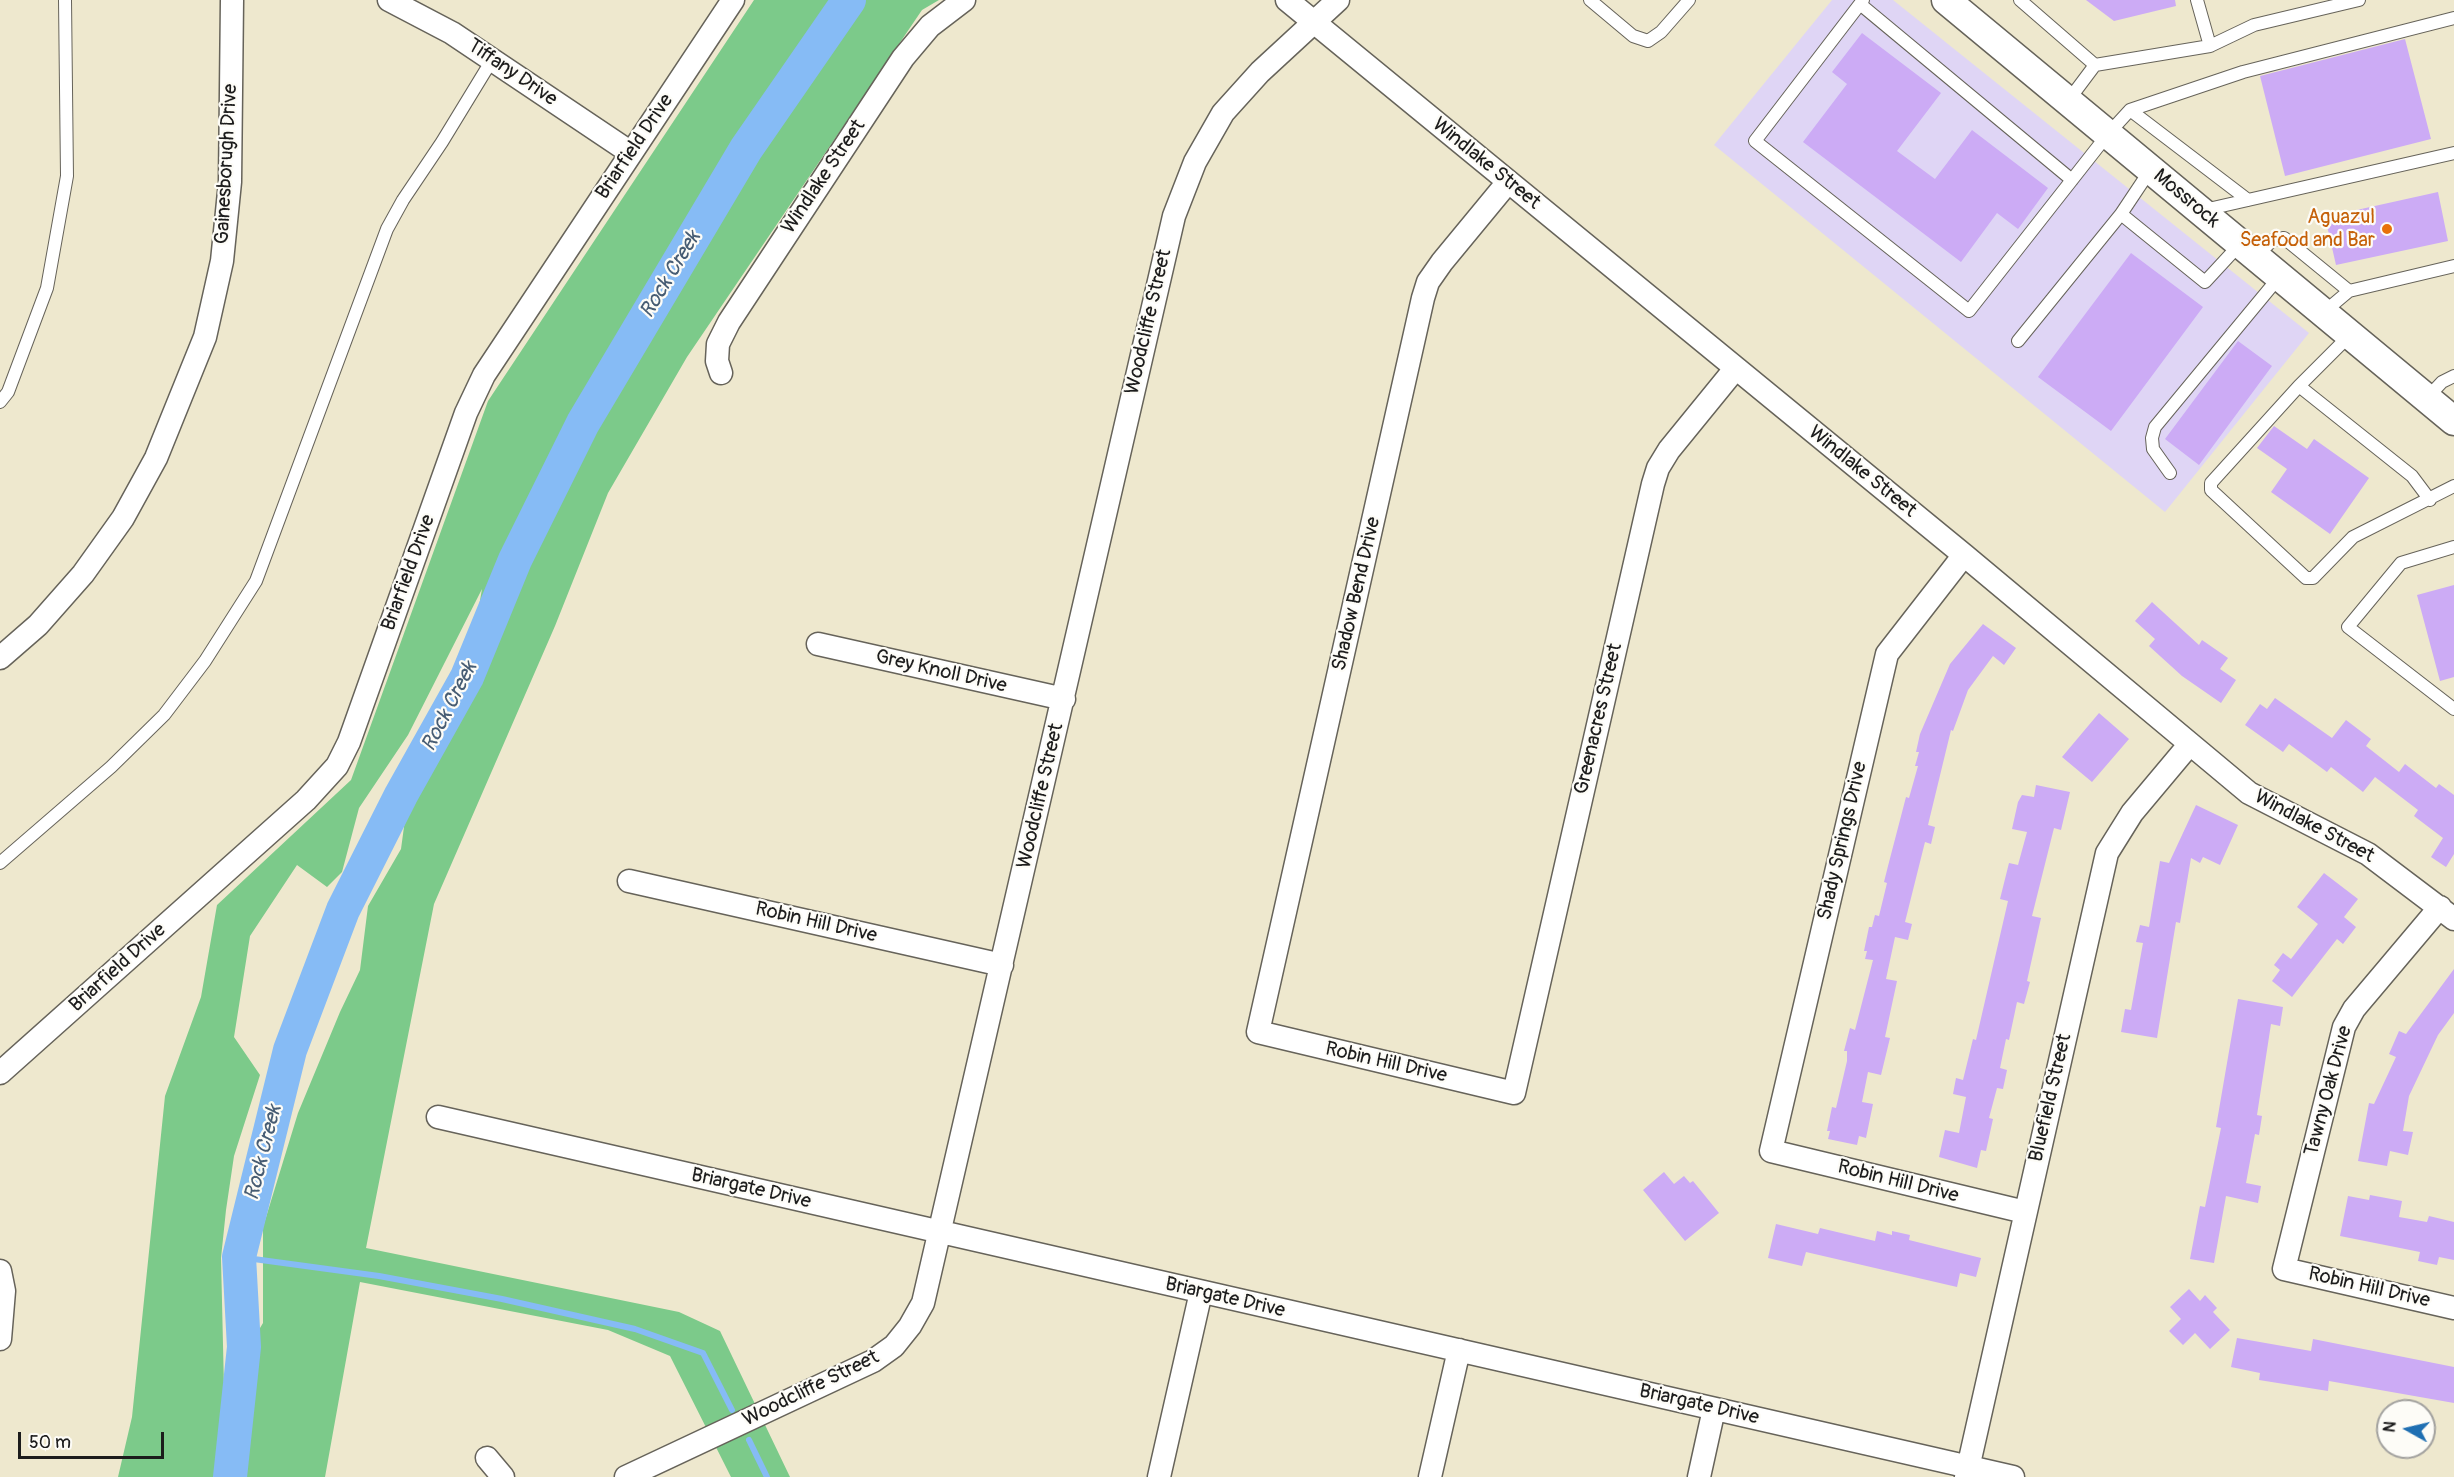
<!DOCTYPE html>
<style>
body{margin:0}
#map{position:relative;width:2454px;height:1477px;overflow:hidden;background:#eee8ce;font-family:Pangolin,sans-serif}
canvas{display:block}
.north{position:absolute;left:2376px;top:1399px;width:60px;height:60px;box-sizing:border-box;background:#fdfcf7;border:2px solid #a3a29f;border-radius:50%;rotate:278deg;font-size:16px;font-weight:700;line-height:24px;text-align:center;color:#1c1c1c}
.north::after{content:'';display:block;margin:auto;width:21px;height:27px;background:#1f6fb2;clip-path:polygon(50% 0,100% 100%,50% 72%,0 100%)}
.scale{position:absolute;left:18px;top:1432px;width:146px;height:27px;box-sizing:border-box;border:3px solid #1c1c1c;border-top:0;padding-left:8px;font-size:18px;line-height:21px;white-space:nowrap;color:#1c1c1c;-webkit-text-stroke:4px #fdfcf7;paint-order:stroke}
</style>
<div id="map">
<canvas width="2454" height="1477"></canvas>
<div class="north">N</div>
<div class="scale">50 m</div>
</div>
<script>
const ctx = document.querySelector('canvas').getContext('2d');
ctx.lineJoin = 'round';
function fillPath(path, color) {
  ctx.fillStyle = color;
  ctx.fill(path, 'evenodd');
}
function shape(rows) {
  const path = new Path2D();
  for (const r of rows) {
    path.moveTo(r[0], r[1]);
    for (let i = 2; i < r.length; i += 2) path.lineTo(r[i], r[i + 1]);
  }
  return path;
}
function stroke(path, color, width, dash) {
  ctx.strokeStyle = color;
  ctx.lineWidth = width;
  ctx.lineCap = dash ? 'butt' : 'round';
  ctx.setLineDash(dash || []);
  ctx.stroke(path);
}
function write(font, color, halo, rows, align = 'center') {
  ctx.font = font + ' Pangolin,sans-serif';
  ctx.lineWidth = 4.5;
  ctx.setLineDash([]);
  ctx.textBaseline = 'middle';
  ctx.strokeStyle = halo;
  ctx.fillStyle = color;
  for (const [text, x, y, turn = 0] of rows) {
    ctx.save();
    ctx.translate(x, y);
    ctx.rotate((+turn || 0) * Math.PI / 180);
    ctx.textAlign = isNaN(turn) ? turn : align;
    if (halo) ctx.strokeText(text, 0, 0);
    ctx.fillText(text, 0, 0);
    ctx.restore();
  }
}
const built = shape([
 [1832,0,1893,0,2309,333,2165,512,1714,145]
]);
const green = shape([
 [754,0,939,0,922,10,687,357,608,493,555,626,434,904,366,1248,679,1312,720,1331,790,1477,731,1477,670,1356,608,1330,360,1282,325,1477,118,1477,132,1417,165,1096,201,997,217,905,351,780,488,401],
 [482,589,464,693,406,812,401,849,368,906,360,970,340,1012,298,1113,263,1227,263,1323,224,1388,221,1258,226,1210,234,1156,260,1075,234,1037,250,936,297,865,327,887,342,872,359,808,408,735]
]);
const stream = shape([
 [239,1257,379,1276,502,1299,635,1329,703,1353,732,1410],
 [749,1440,767,1477]
]);
const river = shape([
 [230,1477,244,1347,239,1257,290,1050,343,910,401,795,467,677,515,560,583,423,746,149,849,0]
]);
const building = shape([
 [2086,0,2175,0,2176,6,2114,21],
 [1862,33,1941,93,1897,151,1935,179,1972,130,2048,188,2018,229,1997,213,1961,262,1803,142,1847,84,1832,72],
 [2405,39,2431,139,2285,176,2260,76],
 [2438,192,2448,241,2336,265,2325,217],
 [2131,253,2203,307,2111,431,2038,377],
 [2238,341,2272,366,2199,465,2165,439],
 [2274,426,2307,449,2314,439,2369,478,2330,534,2271,492,2287,469,2257,448],
 [2454,585,2454,677,2440,681,2417,595],
 [2152,602,2199,645,2202,640,2228,658,2220,669,2236,680,2221,703,2182,676,2149,646,2155,639,2135,621],
 [1983,624,2016,648,2004,665,1993,656,1968,690,1953,731,1951,730,1928,825,1935,827,1931,844,1925,842,1905,922,1912,924,1908,940,1895,937,1886,979,1897,981,1885,1037,1890,1038,1881,1075,1868,1072,1862,1102,1873,1104,1866,1138,1859,1136,1857,1145,1828,1139,1830,1131,1827,1131,1832,1107,1836,1108,1847,1061,1847,1051,1844,1051,1850,1028,1855,1030,1873,960,1865,959,1867,951,1864,951,1869,927,1872,927,1875,915,1879,916,1887,883,1884,882,1888,866,1906,797,1909,798,1918,766,1915,766,1919,752,1916,752,1920,734,1950,664],
 [2275,698,2332,738,2346,720,2371,739,2366,746,2399,772,2405,764,2436,788,2439,784,2454,795,2454,854,2446,867,2431,857,2443,838,2414,816,2418,810,2375,777,2363,792,2331,767,2327,772,2289,744,2283,752,2245,725,2260,704,2267,709],
 [2099,713,2129,739,2092,782,2062,757],
 [2036,785,2070,792,2061,830,2054,828,2032,916,2041,918,2027,981,2030,982,2024,1004,2017,1002,2009,1040,2006,1039,2000,1068,2007,1070,2003,1089,1997,1088,1989,1118,1993,1119,1986,1151,1981,1150,1977,1168,1939,1157,1945,1130,1959,1133,1966,1097,1953,1094,1956,1078,1963,1080,1973,1039,1976,1040,2008,901,2000,899,2009,863,2018,865,2027,832,2012,829,2018,802,2022,795,2034,797],
 [2196,805,2238,825,2220,865,2203,857,2200,863,2191,858,2180,923,2176,922,2157,1038,2121,1032,2125,1009,2131,1010,2143,943,2136,942,2140,925,2149,927,2160,861,2169,863],
 [2324,873,2358,899,2344,917,2356,927,2343,944,2337,939,2292,997,2272,981,2280,970,2274,965,2283,953,2291,959,2318,924,2297,907],
 [2454,969,2454,1013,2438,1035,2409,1096,2403,1131,2413,1132,2408,1155,2390,1151,2387,1166,2358,1161,2369,1103,2374,1104,2396,1057,2389,1054,2399,1031,2406,1034],
 [2238,999,2283,1007,2280,1026,2271,1024,2257,1115,2262,1116,2259,1135,2255,1134,2246,1183,2261,1186,2258,1203,2226,1196,2214,1263,2190,1259,2200,1206,2205,1207,2221,1128,2216,1127],
 [1664,1172,1674,1184,1684,1176,1690,1183,1693,1181,1719,1213,1685,1241,1643,1190],
 [2370,1195,2402,1201,2399,1217,2427,1222,2429,1216,2454,1222,2454,1260,2439,1257,2437,1265,2418,1261,2420,1252,2340,1236,2348,1196,2369,1200],
 [1776,1224,1818,1234,1820,1228,1875,1241,1877,1231,1892,1235,1892,1231,1910,1235,1909,1240,1981,1258,1976,1277,1960,1273,1957,1287,1806,1252,1802,1266,1768,1258],
 [2189,1289,2200,1301,2205,1295,2217,1308,2213,1312,2230,1330,2210,1349,2195,1333,2183,1345,2169,1331,2181,1319,2170,1307],
 [2237,1338,2311,1351,2313,1339,2454,1367,2454,1403,2329,1381,2328,1391,2259,1380,2260,1373,2231,1367]
]);
const service = shape([
 [1590,0,1633,36,1648,41,1661,32,1689,0],
 [1863,0,1755,141,1969,311,2108,134,2130,110,2243,72,2454,18],
 [2020,0,2095,65],
 [2197,0,2210,46],
 [1860,4,2072,180],
 [2068,101,2095,65,2210,46,2254,25,2359,0],
 [2130,110,2248,200],
 [2204,210,2454,153],
 [2121,214,2151,169],
 [2256,256,2273,240,2284,238,2349,291],
 [2324,312,2349,291,2454,266],
 [2351,334,2299,386,2412,476,2430,500],
 [2018,341,2121,214,2205,282,2241,243],
 [2299,386,2211,483,2211,490,2306,578,2313,578,2353,537,2454,486],
 [2427,398,2442,382,2454,376],
 [0,402,8,392,47,288,67,176,65,0],
 [2170,473,2153,449,2152,438,2155,427,2280,276],
 [2454,547,2401,563,2348,627,2454,709],
 [0,863,111,767,164,715,205,661,256,581,387,229,403,200,442,142,492,60]
]);
const minor = shape([
 [389,0,452,33,631,153],
 [1287,0,1964,555,2249,793,2368,854,2454,919],
 [1508,182,1442,262,1428,282,1423,298,1258,1032,1514,1093,1653,484,1658,468,1669,450,1735,369],
 [721,373,717,361,718,344,729,322,903,58,930,26,964,0],
 [1964,555,1887,654,1771,1151,2025,1212],
 [818,644,1064,699],
 [0,658,38,625,83,574,123,518,156,458,205,337,222,261,230,182,232,0],
 [629,881,1002,965],
 [2440,907,2354,1009,2344,1027,2284,1269,2454,1308],
 [0,1073,306,800,337,766,349,742,466,413,484,375,733,0],
 [438,1117,2013,1477],
 [0,1271,4,1291,0,1339],
 [487,1458,503,1477],
 [626,1477,873,1361,894,1346,910,1326,923,1303,1174,216,1195,162,1223,113,1260,72,1338,0],
 [1159,1477,1201,1292],
 [1430,1477,1459,1350],
 [1699,1477,1714,1409],
 [1966,1477,2107,853,2132,813,2189,745]
]);
const tertiary = shape([
 [1946,0,2454,421]
]);
const markers = [
 [2387,229,6,"#e8710a"]
];
const streetNames = [
 ["Tiffany Drive",512,73,34],
 ["Briarfield Drive",635,147,-56],
 ["Gainesborugh Drive",227,164,-87],
 ["Windlake Street",1486,164,39],
 ["Windlake Street",824,177,-56],
 ["Mossrock",2186,199,40],
 ["Woodcliffe Street",1149,322,-77],
 ["Windlake Street",1862,472,39],
 ["Briarfield Drive",409,573,-70],
 ["Shadow Bend Drive",1357,594,-77],
 ["Grey Knoll Drive",941,672,13],
 ["Greenacres Street",1599,719,-77],
 ["Woodcliffe Street",1041,796,-77],
 ["Windlake Street",2314,827,28],
 ["Shady Springs Drive",1843,841,-77],
 ["Robin Hill Drive",816,923,13],
 ["Briarfield Drive",118,968,-42],
 ["Robin Hill Drive",1386,1063,13],
 ["Tawny Oak Drive",2329,1091,-75],
 ["Bluefield Street",2051,1098,-77],
 ["Robin Hill Drive",1898,1182,14],
 ["Briargate Drive",751,1189,13],
 ["Robin Hill Drive",2369,1288,13],
 ["Briargate Drive",1225,1298,13],
 ["Woodcliffe Street",811,1389,-26],
 ["Briargate Drive",1699,1405,13]
];
const foodNames = [
 ["Aguazul",2375,218],
 ["Seafood and Bar",2375,241]
];
const waterNames = [
 ["Rock Creek",671,275,-59],
 ["Rock Creek",450,707,-63],
 ["Rock Creek",264,1153,-76]
];
fillPath(built, '#dfd5f5');
fillPath(green, '#7cca8a');
stroke(stream, '#86bbf5', 6);
stroke(river, '#86bbf5', 34);
fillPath(building, '#ccabf5');
stroke(service, '#66635a', 14);
stroke(minor, '#66635a', 25);
stroke(tertiary, '#66635a', 31);
stroke(service, '#fff', 12);
stroke(minor, '#fff', 22);
stroke(tertiary, '#fff', 28);
for (const [x, y, r, color] of markers) {
  const dot = new Path2D();
  dot.arc(x, y, r, 0, 2 * Math.PI);
  ctx.fillStyle = color;
  ctx.fill(dot);
  stroke(dot, '#fdfcf7', 2);
}
write('20px', '#1c1c1c', '#fdfcf7', streetNames);
write('20px', '#c56008', '#fdfcf7', foodNames, 'right');
write('italic 21px', '#465c73', '#fdfcf7', waterNames);
</script>
